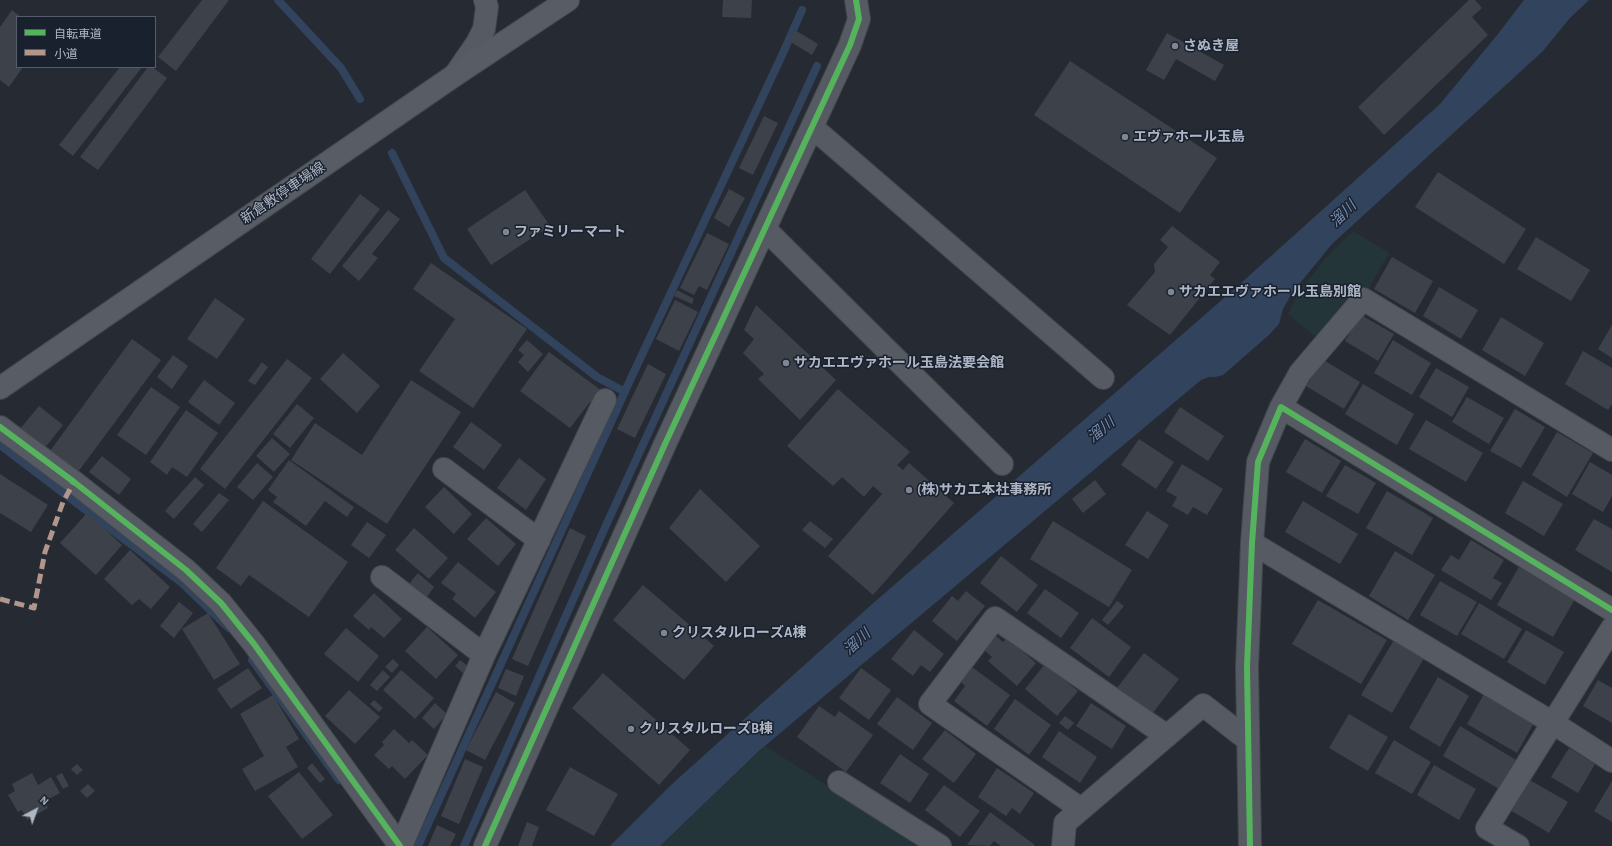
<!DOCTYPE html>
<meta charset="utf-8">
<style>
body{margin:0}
#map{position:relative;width:1612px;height:846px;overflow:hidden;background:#262b33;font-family:"Alegreya Sans","Noto Sans JP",sans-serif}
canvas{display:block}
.legend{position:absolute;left:16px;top:16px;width:140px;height:52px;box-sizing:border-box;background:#19212e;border:1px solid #555d6b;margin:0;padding:5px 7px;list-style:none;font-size:12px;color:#afb7c6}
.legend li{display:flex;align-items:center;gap:8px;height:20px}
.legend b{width:20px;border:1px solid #555d6b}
.north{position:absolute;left:16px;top:790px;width:40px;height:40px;-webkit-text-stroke:3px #19212e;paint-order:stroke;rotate:41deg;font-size:11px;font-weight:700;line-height:16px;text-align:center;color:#afb7c6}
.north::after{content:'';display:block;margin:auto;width:14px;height:18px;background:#afb7c6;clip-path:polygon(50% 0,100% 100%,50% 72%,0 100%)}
</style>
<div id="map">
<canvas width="1612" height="846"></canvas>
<ul class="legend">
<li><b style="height:5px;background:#56b35d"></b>自転車道</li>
<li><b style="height:5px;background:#b2968c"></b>小道</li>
</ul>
<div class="north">N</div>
</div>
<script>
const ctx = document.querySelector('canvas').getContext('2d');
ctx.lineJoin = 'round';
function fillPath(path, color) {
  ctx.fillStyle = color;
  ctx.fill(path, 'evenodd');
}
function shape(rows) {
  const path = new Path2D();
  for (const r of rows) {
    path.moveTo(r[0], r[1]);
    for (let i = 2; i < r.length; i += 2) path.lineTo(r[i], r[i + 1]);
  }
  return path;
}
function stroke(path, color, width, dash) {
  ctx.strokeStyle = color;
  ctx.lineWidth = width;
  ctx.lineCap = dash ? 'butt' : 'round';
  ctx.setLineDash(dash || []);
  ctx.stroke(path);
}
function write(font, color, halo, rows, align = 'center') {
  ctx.font = font + ' "Alegreya Sans","Noto Sans JP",sans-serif';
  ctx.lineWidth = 3;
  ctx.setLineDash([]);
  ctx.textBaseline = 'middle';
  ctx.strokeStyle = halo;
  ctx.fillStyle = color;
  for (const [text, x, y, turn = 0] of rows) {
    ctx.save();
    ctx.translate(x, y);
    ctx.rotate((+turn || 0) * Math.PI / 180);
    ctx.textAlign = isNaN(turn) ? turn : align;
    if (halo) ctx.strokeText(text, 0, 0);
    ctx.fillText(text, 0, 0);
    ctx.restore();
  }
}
const green = shape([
 [1353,231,1389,253,1367,291,1359,284,1316,337,1288,314,1301,289,1326,258],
 [765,746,923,846,660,846]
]);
const water = shape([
 [1524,0,1589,0,1569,19,1543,51,1332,244,1292,293,1283,309,1279,324,1269,335,1223,375,1215,377,1209,377,1201,380,760,750,660,846,610,846,671,785,870,606,1231,292,1440,104,1498,34]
]);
const stream = shape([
 [278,0,341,68,360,99],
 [392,153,444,258,597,377,625,392],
 [0,445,182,583,229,628],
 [252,660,339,780],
 [418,846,632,376,783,53,802,10],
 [464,846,607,523,817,66]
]);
const building = shape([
 [202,0,229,0,176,71,158,57],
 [723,0,752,0,751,18,722,17],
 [1469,0,1475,0,1482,8,1472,17,1488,35,1384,135,1358,107],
 [12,10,21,17,17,17,17,67,23,67,9,87,0,80,0,27],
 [795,30,818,44,812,55,789,41],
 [1167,33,1224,65,1215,81,1176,59,1164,80,1146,70],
 [1070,61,1217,158,1180,213,1034,115],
 [120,67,142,67,73,156,59,145],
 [148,67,152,67,167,78,98,170,80,157],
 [764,116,778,123,753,175,739,168],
 [1438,172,1526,229,1504,264,1415,207],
 [729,189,745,198,729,227,714,218],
 [525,190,550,226,491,265,467,229],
 [360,194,380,209,330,274,311,259],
 [388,210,400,219,372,254,378,258,359,281,342,266],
 [1172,226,1220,262,1210,275,1215,279,1170,335,1127,305,1155,272,1154,264,1168,247,1160,240],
 [707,233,729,244,707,290,699,286,694,295,680,288],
 [1536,237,1590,270,1571,301,1517,269],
 [1392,257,1433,281,1415,313,1374,289],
 [431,263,527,329,473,408,419,371,455,319,413,289],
 [1439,287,1478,310,1461,339,1423,316],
 [677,290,694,299,692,304,674,296],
 [215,298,245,319,217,359,187,339],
 [675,300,698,312,679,351,656,339],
 [756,305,836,380,800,420,758,379,764,374,743,353,754,339,744,330],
 [1361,315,1394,334,1378,361,1345,341],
 [1501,317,1544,343,1525,376,1482,350],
 [1612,325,1612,358,1598,349],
 [132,339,161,360,78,472,50,451],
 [527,340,543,354,528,372,518,362,524,355,518,350],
 [1393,340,1431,363,1412,395,1374,373],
 [1583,351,1612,368,1612,404,1608,410,1565,384],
 [549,352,602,391,592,404,590,402,570,428,520,391],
 [343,353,380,386,357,413,320,379],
 [173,355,188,366,172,389,157,377],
 [287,359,312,378,225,489,200,469],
 [1322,359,1360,382,1344,409,1306,386],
 [262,362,268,367,255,385,248,381],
 [648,364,666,374,635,438,617,429],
 [1436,368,1469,387,1452,417,1419,397],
 [204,380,235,403,219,425,188,402],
 [411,380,461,412,387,524,291,460,315,423,362,455],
 [1363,384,1414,414,1397,445,1345,414],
 [151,387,180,407,146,455,117,435],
 [838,389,910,452,897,465,903,470,909,463,954,503,873,595,828,556,882,494,873,486,864,497,842,477,833,486,787,446],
 [1467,397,1504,418,1489,444,1452,422],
 [297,404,314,418,290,448,273,434],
 [39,406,63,425,44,449,20,429],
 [1180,407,1224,436,1208,461,1164,432],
 [1515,409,1545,427,1521,468,1490,451],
 [186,410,218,433,187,477,172,467,167,475,150,462],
 [1426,420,1483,453,1466,482,1409,449],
 [471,422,502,445,484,470,453,447],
 [1557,432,1593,453,1567,497,1532,475],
 [272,438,290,454,274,472,256,456],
 [1139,439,1174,462,1156,489,1121,465],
 [1305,439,1341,461,1322,493,1286,472],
 [102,456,131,479,119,495,89,472],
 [519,458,546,479,526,510,497,488],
 [289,460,354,507,347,517,325,501,306,526,273,502,277,497,268,490],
 [1590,462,1612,475,1612,496,1603,512,1572,494],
 [257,463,273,477,253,500,237,487],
 [1182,464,1223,489,1207,515,1193,507,1188,515,1172,506,1177,497,1166,491],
 [1345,465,1376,483,1358,514,1326,496],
 [0,474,48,505,31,532,0,513],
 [195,477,204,485,174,519,165,511],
 [1095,480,1106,494,1083,513,1072,499],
 [1523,481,1563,504,1544,536,1505,513],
 [444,487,472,514,454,534,425,507],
 [700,489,760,546,726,582,669,528],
 [1387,491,1433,518,1412,555,1366,528],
 [219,493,229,500,202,532,193,524],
 [263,501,348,562,309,617,249,575,241,586,216,568],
 [1303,501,1358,534,1340,564,1285,532],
 [1147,511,1169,525,1148,559,1125,545],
 [87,513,122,545,96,575,60,543],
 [486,518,516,544,498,566,467,539],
 [1594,519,1612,529,1612,572,1575,550],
 [810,521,833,539,825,548,802,530],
 [1053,521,1132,570,1109,607,1030,559],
 [367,522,386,535,369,558,351,545],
 [414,528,448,558,429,579,395,550],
 [570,528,586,536,528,666,512,659],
 [1471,540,1504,560,1493,578,1502,583,1491,600,1441,570,1451,555,1459,560],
 [130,550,170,587,151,609,139,599,132,605,104,579],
 [1395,551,1435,575,1408,620,1369,596],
 [1001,556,1038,585,1017,612,980,583],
 [458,562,496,592,475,618,452,599,456,594,441,583],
 [1519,567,1575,599,1553,637,1497,605],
 [418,573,434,587,426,598,409,584],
 [1440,581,1477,602,1457,636,1420,615],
 [643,585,714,646,684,680,613,620],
 [1045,589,1079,613,1061,638,1027,613],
 [966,591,985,606,957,641,932,621,952,596,958,601],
 [374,593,402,619,384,638,371,627,369,630,353,616],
 [1318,600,1387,640,1361,684,1292,644],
 [1117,601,1124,606,1108,625,1102,620],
 [179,602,193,613,174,638,160,626],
 [1479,603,1522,629,1504,659,1461,634],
 [208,613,240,664,214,680,182,629],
 [1092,618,1131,647,1109,677,1070,648],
 [427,627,458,655,436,679,405,651],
 [346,628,379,656,358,682,324,654],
 [914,630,944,654,930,672,921,665,913,676,891,659],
 [1526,630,1564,652,1545,685,1507,662],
 [995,635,1003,642,1007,638,1036,663,1017,686,988,661,992,657,983,649],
 [1394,640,1424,658,1392,713,1361,695],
 [1144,653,1179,679,1152,714,1117,688],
 [393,659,399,665,392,673,385,667],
 [460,660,469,667,464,674,455,666],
 [1045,664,1078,691,1057,716,1025,689],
 [972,667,1010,695,987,726,954,701,965,686,961,682],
 [248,668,262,688,231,709,217,689],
 [861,668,891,690,869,720,839,698],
 [506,669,524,676,516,696,498,688],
 [383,670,390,677,377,691,370,685],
 [401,670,434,698,415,719,383,690],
 [603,673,690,750,659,785,572,708],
 [1438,677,1469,696,1440,747,1409,728],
 [1598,680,1612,688,1612,723,1583,706],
 [349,690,380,717,355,744,325,716],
 [496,692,515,703,485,760,466,750],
 [1484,694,1534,723,1517,753,1467,724],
 [273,695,299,739,286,747,298,767,255,791,242,769,264,756,240,714],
 [897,697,932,723,913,750,877,724],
 [1015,699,1051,725,1029,755,994,729],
 [374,700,383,708,379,712,370,704],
 [435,703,447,714,434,729,422,718],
 [1091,703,1126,726,1112,749,1076,726],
 [819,706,835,717,839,711,873,735,846,772,797,737],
 [1349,714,1388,737,1368,771,1329,748],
 [1065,716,1074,723,1068,730,1059,723],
 [1460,726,1516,760,1499,789,1443,756],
 [394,729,409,743,412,740,428,755,405,779,392,766,389,769,374,755,384,745,382,742],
 [945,730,976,754,954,783,922,759],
 [1059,731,1097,757,1080,783,1042,757],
 [1394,740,1431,762,1412,794,1375,773],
 [1569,748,1595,764,1578,793,1551,777],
 [900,754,929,774,910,803,880,783],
 [465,759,483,767,459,824,441,816],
 [312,763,325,779,320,783,307,768],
 [77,764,83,770,77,775,71,769],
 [1434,765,1476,789,1459,820,1417,795],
 [570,767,618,794,594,836,546,810],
 [997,768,1034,793,1020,814,1012,808,1006,816,978,797],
 [299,772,333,815,302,839,268,796],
 [32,773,38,785,51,777,60,793,45,801,48,808,27,820,22,810,18,812,8,795,15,791,12,784],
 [62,773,69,786,63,789,56,776],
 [1528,779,1568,802,1549,833,1510,810],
 [1612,781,1612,822,1594,811],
 [88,784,95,791,87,798,80,791],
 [944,785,980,811,960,837,925,810],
 [990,812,1035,845,1034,846,1001,846,994,841,990,846,967,845],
 [527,822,539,827,532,846,518,846],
 [437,825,456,834,450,846,428,846]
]);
const minor = shape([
 [455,75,477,43,484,29,487,7,485,0],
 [812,127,1103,378],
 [765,229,1002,464],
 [1281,407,1300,373,1363,299,1612,450],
 [0,427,74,482,186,570,221,603,254,644,400,846],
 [444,469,539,540],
 [1252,543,1553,723,1612,761],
 [382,577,484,655],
 [839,782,940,846],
 [1081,809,930,704,995,618,1167,736],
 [401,846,484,655,605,400],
 [485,846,665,444,850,45,859,19,856,0],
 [1063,846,1065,823,1203,705,1248,740],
 [1250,846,1247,667,1252,543,1258,462,1281,407,1612,610],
 [1518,846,1487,828,1612,628]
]);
const primary = shape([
 [0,388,455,75,568,0]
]);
const quiet = shape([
 [0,599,34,608,45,552,63,502,74,482]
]);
const cycleway = shape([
 [0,427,74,482,186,570,221,603,254,644,400,846],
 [485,846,665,444,850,45,859,19,856,0],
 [1250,846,1247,667,1252,543,1258,462,1281,407,1612,610]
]);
const markers = [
 [1175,46,4,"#7f8693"],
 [1125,137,4,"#7f8693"],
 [506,232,4,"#7f8693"],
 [1171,292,4,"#7f8693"],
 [786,363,4,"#7f8693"],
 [909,490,4,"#7f8693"],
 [664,633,4,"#7f8693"],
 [631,729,4,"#7f8693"]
];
const poiNames = [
 ["さぬき屋",1183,46],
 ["エヴァホール玉島",1133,137],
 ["ファミリーマート",514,232],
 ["サカエエヴァホール玉島別館",1179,292],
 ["サカエエヴァホール玉島法要会館",794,363],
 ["(株)サカエ本社事務所",917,490],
 ["クリスタルローズA棟",672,633],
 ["クリスタルローズB棟",639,729]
];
const streetNames = [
 ["新倉敷停車場線",283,193,-34]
];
const waterNames = [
 ["溜川",1343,214,-45],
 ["溜川",1101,430,-40],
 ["溜川",857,642,-42]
];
fillPath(green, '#233539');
fillPath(water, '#32435d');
stroke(stream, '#32435d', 8);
fillPath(building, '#3d424a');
stroke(minor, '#42464c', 24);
stroke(primary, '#434850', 24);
stroke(minor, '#565a62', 22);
stroke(primary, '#585c64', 22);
stroke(quiet, '#b2968c', 5, [10, 5]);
stroke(cycleway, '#56b35d', 6);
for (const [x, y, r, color] of markers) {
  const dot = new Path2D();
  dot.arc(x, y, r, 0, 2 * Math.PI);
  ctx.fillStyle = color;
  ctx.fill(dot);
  stroke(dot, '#19212e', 1.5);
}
write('bold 14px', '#afb7c6', '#19212e', poiNames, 'left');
write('14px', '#afb7c6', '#19212e', streetNames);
write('italic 15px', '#758caf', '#19212e', waterNames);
</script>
